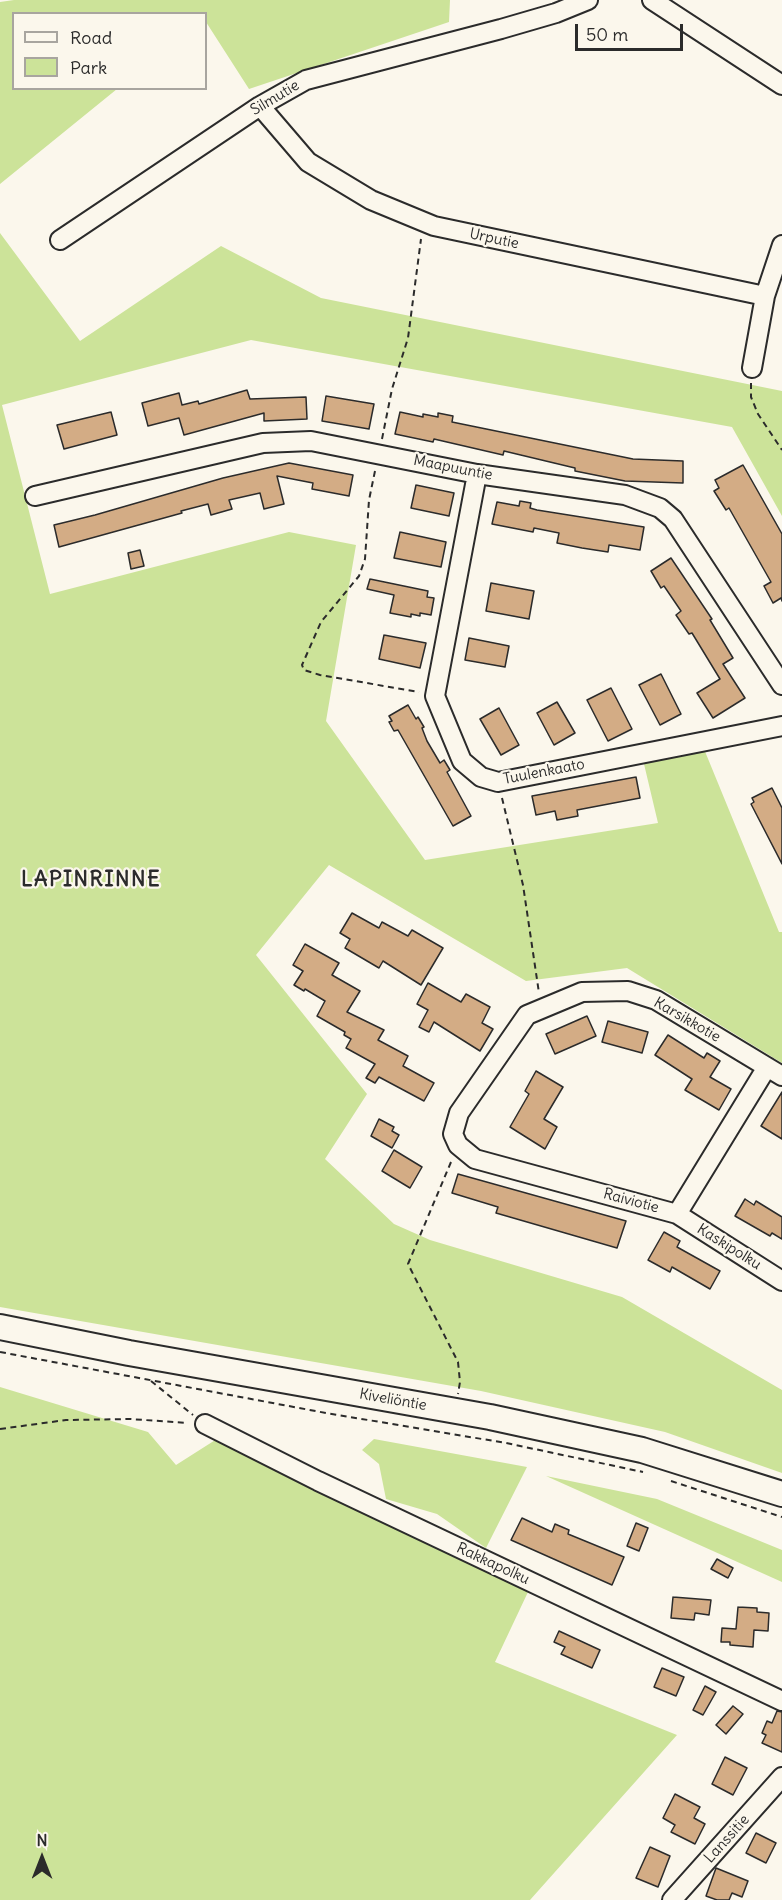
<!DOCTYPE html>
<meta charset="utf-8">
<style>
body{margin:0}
#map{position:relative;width:782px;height:1900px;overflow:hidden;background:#fbf7ec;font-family:Delius,sans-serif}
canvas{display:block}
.legend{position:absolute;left:12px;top:12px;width:195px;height:78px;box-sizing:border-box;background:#fbf7ec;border:2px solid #a8a59f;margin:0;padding:8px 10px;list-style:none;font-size:18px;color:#2b2b2b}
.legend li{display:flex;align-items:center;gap:12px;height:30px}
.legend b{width:30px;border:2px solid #a8a59f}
.north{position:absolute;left:12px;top:1828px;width:60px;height:60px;-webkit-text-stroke:4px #fbf7ec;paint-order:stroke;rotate:0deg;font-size:16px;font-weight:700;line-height:24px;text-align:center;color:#2b2b2b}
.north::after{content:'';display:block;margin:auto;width:21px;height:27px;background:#2b2b2b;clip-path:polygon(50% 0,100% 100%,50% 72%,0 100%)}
.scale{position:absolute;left:575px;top:24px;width:108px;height:27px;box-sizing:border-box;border:3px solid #2b2b2b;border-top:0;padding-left:8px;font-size:18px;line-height:21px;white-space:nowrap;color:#2b2b2b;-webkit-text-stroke:4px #fbf7ec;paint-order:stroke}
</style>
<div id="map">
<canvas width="782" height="1900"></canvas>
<ul class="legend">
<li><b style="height:8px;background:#fbf7ec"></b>Road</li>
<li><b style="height:16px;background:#cce399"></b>Park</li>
</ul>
<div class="north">N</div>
<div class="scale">50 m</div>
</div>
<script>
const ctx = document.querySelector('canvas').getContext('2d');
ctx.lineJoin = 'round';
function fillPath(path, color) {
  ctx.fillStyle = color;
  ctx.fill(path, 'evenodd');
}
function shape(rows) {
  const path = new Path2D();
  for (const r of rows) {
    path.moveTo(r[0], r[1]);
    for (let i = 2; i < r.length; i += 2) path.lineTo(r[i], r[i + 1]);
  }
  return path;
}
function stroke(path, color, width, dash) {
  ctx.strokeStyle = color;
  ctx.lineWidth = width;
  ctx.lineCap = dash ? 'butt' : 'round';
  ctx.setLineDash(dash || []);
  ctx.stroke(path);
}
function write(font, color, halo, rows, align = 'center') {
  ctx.font = font + ' Delius,sans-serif';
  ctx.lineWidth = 4.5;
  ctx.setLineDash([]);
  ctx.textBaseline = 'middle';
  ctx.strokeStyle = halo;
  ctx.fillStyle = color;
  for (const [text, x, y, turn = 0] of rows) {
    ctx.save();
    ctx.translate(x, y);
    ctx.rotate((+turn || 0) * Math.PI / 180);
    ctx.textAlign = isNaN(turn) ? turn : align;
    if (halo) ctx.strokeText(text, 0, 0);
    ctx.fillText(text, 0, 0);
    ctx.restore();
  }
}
const green = shape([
 [14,0,450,0,449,22,249,89,206,22,206,14,14,14,14,88,117,89,0,184,0,2],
 [0,233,80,341,221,246,321,298,782,391,782,516,732,427,251,340,2,405,50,594,289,532,356,545,326,721,425,860,658,823,644,764,704,749,779,932,782,932,782,1063,627,968,526,981,329,865,256,955,367,1094,325,1159,394,1224,430,1240,622,1297,782,1390,782,1473,665,1432,481,1391,0,1307],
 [0,1387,148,1432,176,1465,220,1437,528,1592,495,1662,677,1735,530,1900,0,1900],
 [374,1439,527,1467,486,1548,437,1514,386,1499,379,1464,362,1450],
 [546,1476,657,1499,782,1550,782,1582]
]);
const building = shape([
 [247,390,250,399,306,397,307,419,264,421,264,413,184,435,179,418,148,426,142,403,179,393,182,405,198,401,199,404,247,390],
 [326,396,374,404,369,429,322,421,326,396],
 [111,412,117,435,64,449,57,425,111,412],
 [400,412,423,417,423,414,438,417,438,413,453,416,452,422,633,459,683,461,683,483,625,481,575,471,575,468,504,451,503,455,434,439,433,442,395,434,400,412],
 [289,463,353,475,349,496,312,489,313,483,277,476,284,504,264,509,260,493,229,500,232,509,211,515,208,504,181,511,182,513,59,547,54,525,95,515,223,478,289,463],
 [743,465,782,534,782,601,781,598,773,603,764,586,771,582,729,508,726,510,714,491,719,488,715,480,743,465],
 [416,485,454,493,449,516,411,508,416,485],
 [520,501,531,503,530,508,537,510,644,527,640,550,609,545,608,552,582,548,557,543,559,533,534,528,533,532,492,524,497,502,519,506,520,501],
 [400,532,446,542,441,567,394,558,400,532],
 [140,550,144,566,131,569,128,553,140,550],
 [671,558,712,619,710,620,733,658,723,664,745,698,713,718,697,693,720,679,692,633,689,634,676,615,681,611,664,586,661,588,651,571,671,558],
 [370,579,428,591,427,597,434,598,431,615,420,613,420,616,411,614,411,617,390,613,394,595,367,589,370,579],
 [491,583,534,591,529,619,486,611,491,583],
 [384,635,426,643,420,668,379,659,384,635],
 [469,638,509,646,505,667,465,660,469,638],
 [661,674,681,714,660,725,639,685,661,674],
 [611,688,632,729,608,741,587,700,611,688],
 [557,702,575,733,554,745,537,713,557,702],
 [408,705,416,719,418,717,424,727,422,728,427,741,440,763,444,760,450,770,447,772,471,816,453,826,398,730,394,731,389,722,392,721,389,716,408,705],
 [499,708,519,745,501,755,480,719,499,708],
 [636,777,640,798,577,810,578,816,557,820,555,811,536,815,532,796,636,777],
 [772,788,782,808,782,864,751,804,754,802,752,798,772,788],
 [352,913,379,928,382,922,408,936,412,930,443,948,421,985,383,961,379,968,345,948,350,939,340,933,352,913],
 [305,944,339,963,332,975,360,991,347,1012,384,1030,378,1040,408,1056,403,1066,434,1083,424,1101,379,1077,375,1083,366,1078,375,1064,346,1048,351,1039,344,1035,345,1032,317,1016,325,1001,305,989,304,991,294,985,303,971,293,965,305,944],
 [428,983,461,1002,466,994,490,1007,482,1023,493,1029,480,1051,434,1022,429,1032,419,1027,428,1010,417,1004,428,983],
 [587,1016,596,1036,555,1054,546,1034,587,1016],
 [608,1021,648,1032,642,1053,602,1042,608,1021],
 [668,1035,704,1058,707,1053,720,1061,710,1077,731,1089,719,1110,685,1090,692,1079,655,1055,668,1035],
 [536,1071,563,1087,544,1119,557,1127,545,1149,510,1127,529,1094,525,1091,536,1071],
 [782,1092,782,1139,761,1126,782,1092],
 [379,1119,394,1127,392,1131,399,1135,392,1148,371,1136,379,1119],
 [394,1150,422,1167,410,1188,382,1171,394,1150],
 [458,1174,626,1221,617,1248,496,1213,498,1207,452,1193,458,1174],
 [745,1199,754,1205,756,1201,782,1217,782,1239,772,1233,770,1236,735,1216,745,1199],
 [664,1232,680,1241,677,1247,720,1271,710,1289,672,1267,670,1272,648,1260,664,1232],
 [522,1518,552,1532,555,1524,569,1530,568,1534,624,1557,612,1585,511,1540,522,1518],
 [636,1523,648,1528,639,1551,627,1546,636,1523],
 [717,1559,733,1568,728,1578,711,1569,717,1559],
 [673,1597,711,1600,709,1615,695,1613,694,1620,671,1618,673,1597],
 [738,1607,757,1608,757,1612,769,1613,768,1631,754,1630,753,1647,730,1645,730,1642,721,1642,722,1628,736,1629,738,1607],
 [559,1631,600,1650,592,1668,561,1654,565,1647,554,1642,559,1631],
 [662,1668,684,1677,676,1696,654,1687,662,1668],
 [705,1686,716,1692,703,1715,693,1710,705,1686],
 [733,1706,743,1714,726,1734,716,1725,733,1706],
 [777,1711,782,1712,782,1752,762,1743,766,1735,762,1733,767,1721,772,1723,777,1711],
 [725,1757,747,1768,733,1795,712,1784,725,1757],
 [675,1794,700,1807,694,1818,705,1824,695,1844,671,1832,675,1825,663,1818,675,1794],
 [756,1833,776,1843,766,1863,746,1853,756,1833],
 [650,1847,670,1856,658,1887,636,1878,650,1847],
 [716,1868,748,1881,742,1897,732,1893,729,1900,717,1900,706,1896,716,1868]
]);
const path = shape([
 [751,383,751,397,758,414,782,450],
 [382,439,392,389,408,338,421,239],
 [375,471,369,500,365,559,359,576,321,622,302,665,304,670,320,675,419,692],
 [502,798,523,885,539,993],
 [451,1162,408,1264,458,1362,460,1382,458,1394],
 [0,1352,326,1413,506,1443,643,1472],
 [151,1381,193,1415],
 [0,1429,66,1420,130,1419,188,1423],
 [671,1481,782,1517]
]);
const street = shape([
 [652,0,782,85],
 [260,106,308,162,371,200,434,226,765,296],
 [60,240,260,106,306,80,501,29,556,13,588,0],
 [752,368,765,296,782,245],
 [477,474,435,696,462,761,481,777,498,782,782,726],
 [35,496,263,443,311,441,477,474,625,495,660,508,673,519,782,685],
 [767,1067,677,1214,475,1159,458,1145,453,1134,459,1113,527,1015,582,992,628,991,656,1000,782,1076],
 [677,1214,782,1281],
 [205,1424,318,1481,782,1701],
 [672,1900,782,1777]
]);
const secondary = shape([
 [0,1327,129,1353,490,1417,642,1450,782,1494]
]);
const streetNames = [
 ["Silmutie",275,98,-31],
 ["Urputie",494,239,12],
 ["Maapuuntie",453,468,11],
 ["Tuulenkaato",544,772,-11],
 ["Karsikkotie",687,1020,30],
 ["Raiviotie",631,1201,15],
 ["Kaskipolku",729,1247,32],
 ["Kiveliöntie",393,1400,10],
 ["Rakkapolku",493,1564,25],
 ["Lanssitie",727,1839,-48]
];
const districtNames = [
 ["LAPINRINNE",91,880]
];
fillPath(green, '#cce399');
fillPath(building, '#d3ac85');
stroke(building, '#2b2b2b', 1.5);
stroke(street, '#2b2b2b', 22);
stroke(secondary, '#2b2b2b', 28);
stroke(path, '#2b2b2b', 2, [6, 4.5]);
stroke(street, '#fbf7ec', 18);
stroke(secondary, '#fbf7ec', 24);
write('15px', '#2b2b2b', '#fbf7ec', streetNames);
ctx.letterSpacing = '1.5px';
write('bold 21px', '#2b2b2b', '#fbf7ec', districtNames);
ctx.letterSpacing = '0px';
</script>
